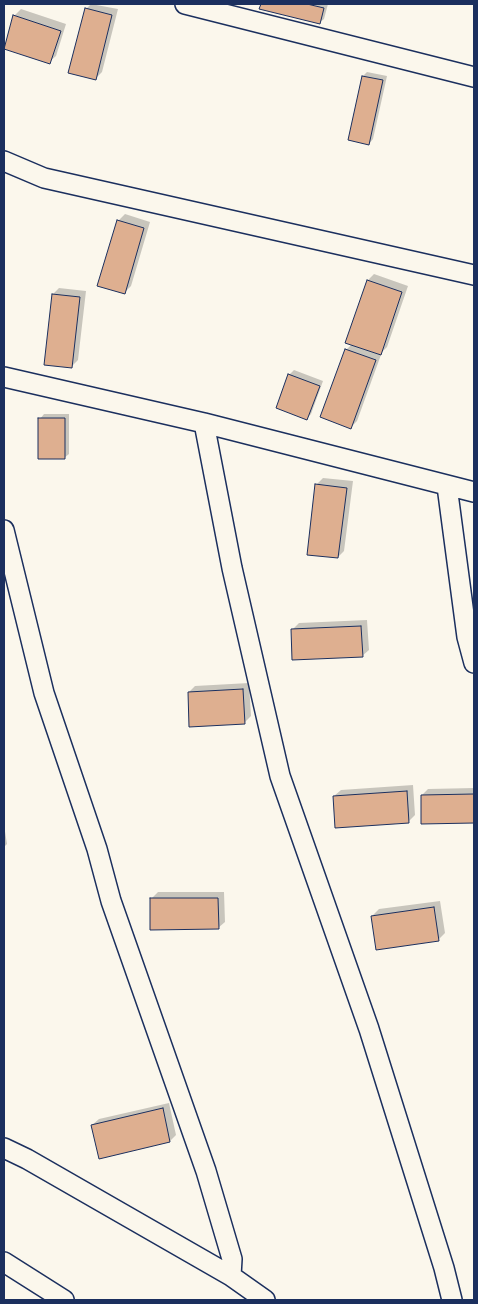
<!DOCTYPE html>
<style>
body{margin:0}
#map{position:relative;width:478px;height:1304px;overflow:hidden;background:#fbf7ec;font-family:Dekko,sans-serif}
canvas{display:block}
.frame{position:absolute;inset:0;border:5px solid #1b2f5e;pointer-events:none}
</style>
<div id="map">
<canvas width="478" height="1304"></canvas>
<div class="frame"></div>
</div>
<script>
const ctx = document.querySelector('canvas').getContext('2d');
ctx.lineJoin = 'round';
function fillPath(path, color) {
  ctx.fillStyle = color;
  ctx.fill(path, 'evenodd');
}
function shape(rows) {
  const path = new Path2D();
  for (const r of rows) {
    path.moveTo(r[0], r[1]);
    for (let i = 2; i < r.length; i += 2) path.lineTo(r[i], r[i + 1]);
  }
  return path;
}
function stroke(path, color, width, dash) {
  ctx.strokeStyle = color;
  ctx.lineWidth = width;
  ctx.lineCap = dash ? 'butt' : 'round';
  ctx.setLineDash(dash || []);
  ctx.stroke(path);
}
const shadow = shape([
 [91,4,118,9,102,72,96,78,86,9],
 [262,4,328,4,324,19,319,23,261,8],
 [21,9,66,24,56,56,49,62,4,48,14,16],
 [367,72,387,76,373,139,369,144,363,76],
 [125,214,150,222,131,286,124,293,118,221],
 [374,274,408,286,387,347,382,352,357,421,351,427,346,350,352,344,368,280],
 [59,288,86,291,78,360,71,367,53,294],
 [294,370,323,381,311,414,307,418,289,375],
 [44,414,69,414,69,454,64,458,40,419],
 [323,478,353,481,344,551,338,557,308,553,317,484],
 [367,620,369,650,362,656,292,630,299,623],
 [249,683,251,716,244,723,189,692,195,686],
 [413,785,415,815,408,822,334,796,341,790],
 [474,788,474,822,423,823,422,795,428,789],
 [4,825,7,844,4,847],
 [158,892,224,892,225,922,218,928,151,899],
 [440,901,445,933,438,940,372,916,379,909],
 [169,1103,176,1135,170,1141,92,1125,99,1119]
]);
const building = shape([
 [261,4,307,4,324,8,320,24,259,9,261,4],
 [85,8,112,15,96,80,68,73,85,8],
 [13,15,61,31,50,64,4,49,13,15],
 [362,76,383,80,369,145,348,140,362,76],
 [117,220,144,228,125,294,97,286,117,220],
 [367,280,402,292,381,355,345,343,367,280],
 [52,294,80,297,72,368,44,365,52,294],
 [345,349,376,360,351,429,320,417,345,349],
 [288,374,320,386,307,420,276,408,288,374],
 [38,418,65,418,65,459,38,459,38,418],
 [315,484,347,488,338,558,307,555,315,484],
 [361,626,363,657,292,660,291,629,361,626],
 [243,689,245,724,189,727,188,692,243,689],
 [407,791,409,823,335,828,333,796,407,791],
 [474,794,474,823,421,824,421,795,474,794],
 [150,898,218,898,219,929,150,930,150,898],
 [434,907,439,941,376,950,371,916,434,907],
 [163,1108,170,1142,99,1159,91,1125,163,1108]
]);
const minor = shape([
 [185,4,474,77],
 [4,161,44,178,474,275],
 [4,377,204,423,474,492],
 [204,423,232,568,280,776,369,1029,444,1268,452,1300],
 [447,486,467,637,474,663],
 [4,530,44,693,97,849,111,901,206,1171,232,1259,231,1276],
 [4,1148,27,1159,231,1276,265,1300],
 [4,1262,64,1300]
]);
fillPath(shadow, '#0003');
fillPath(building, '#deaf90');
stroke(building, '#1b2f5e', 1);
stroke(minor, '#1b2f5e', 22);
stroke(minor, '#fbf7ec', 19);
</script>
